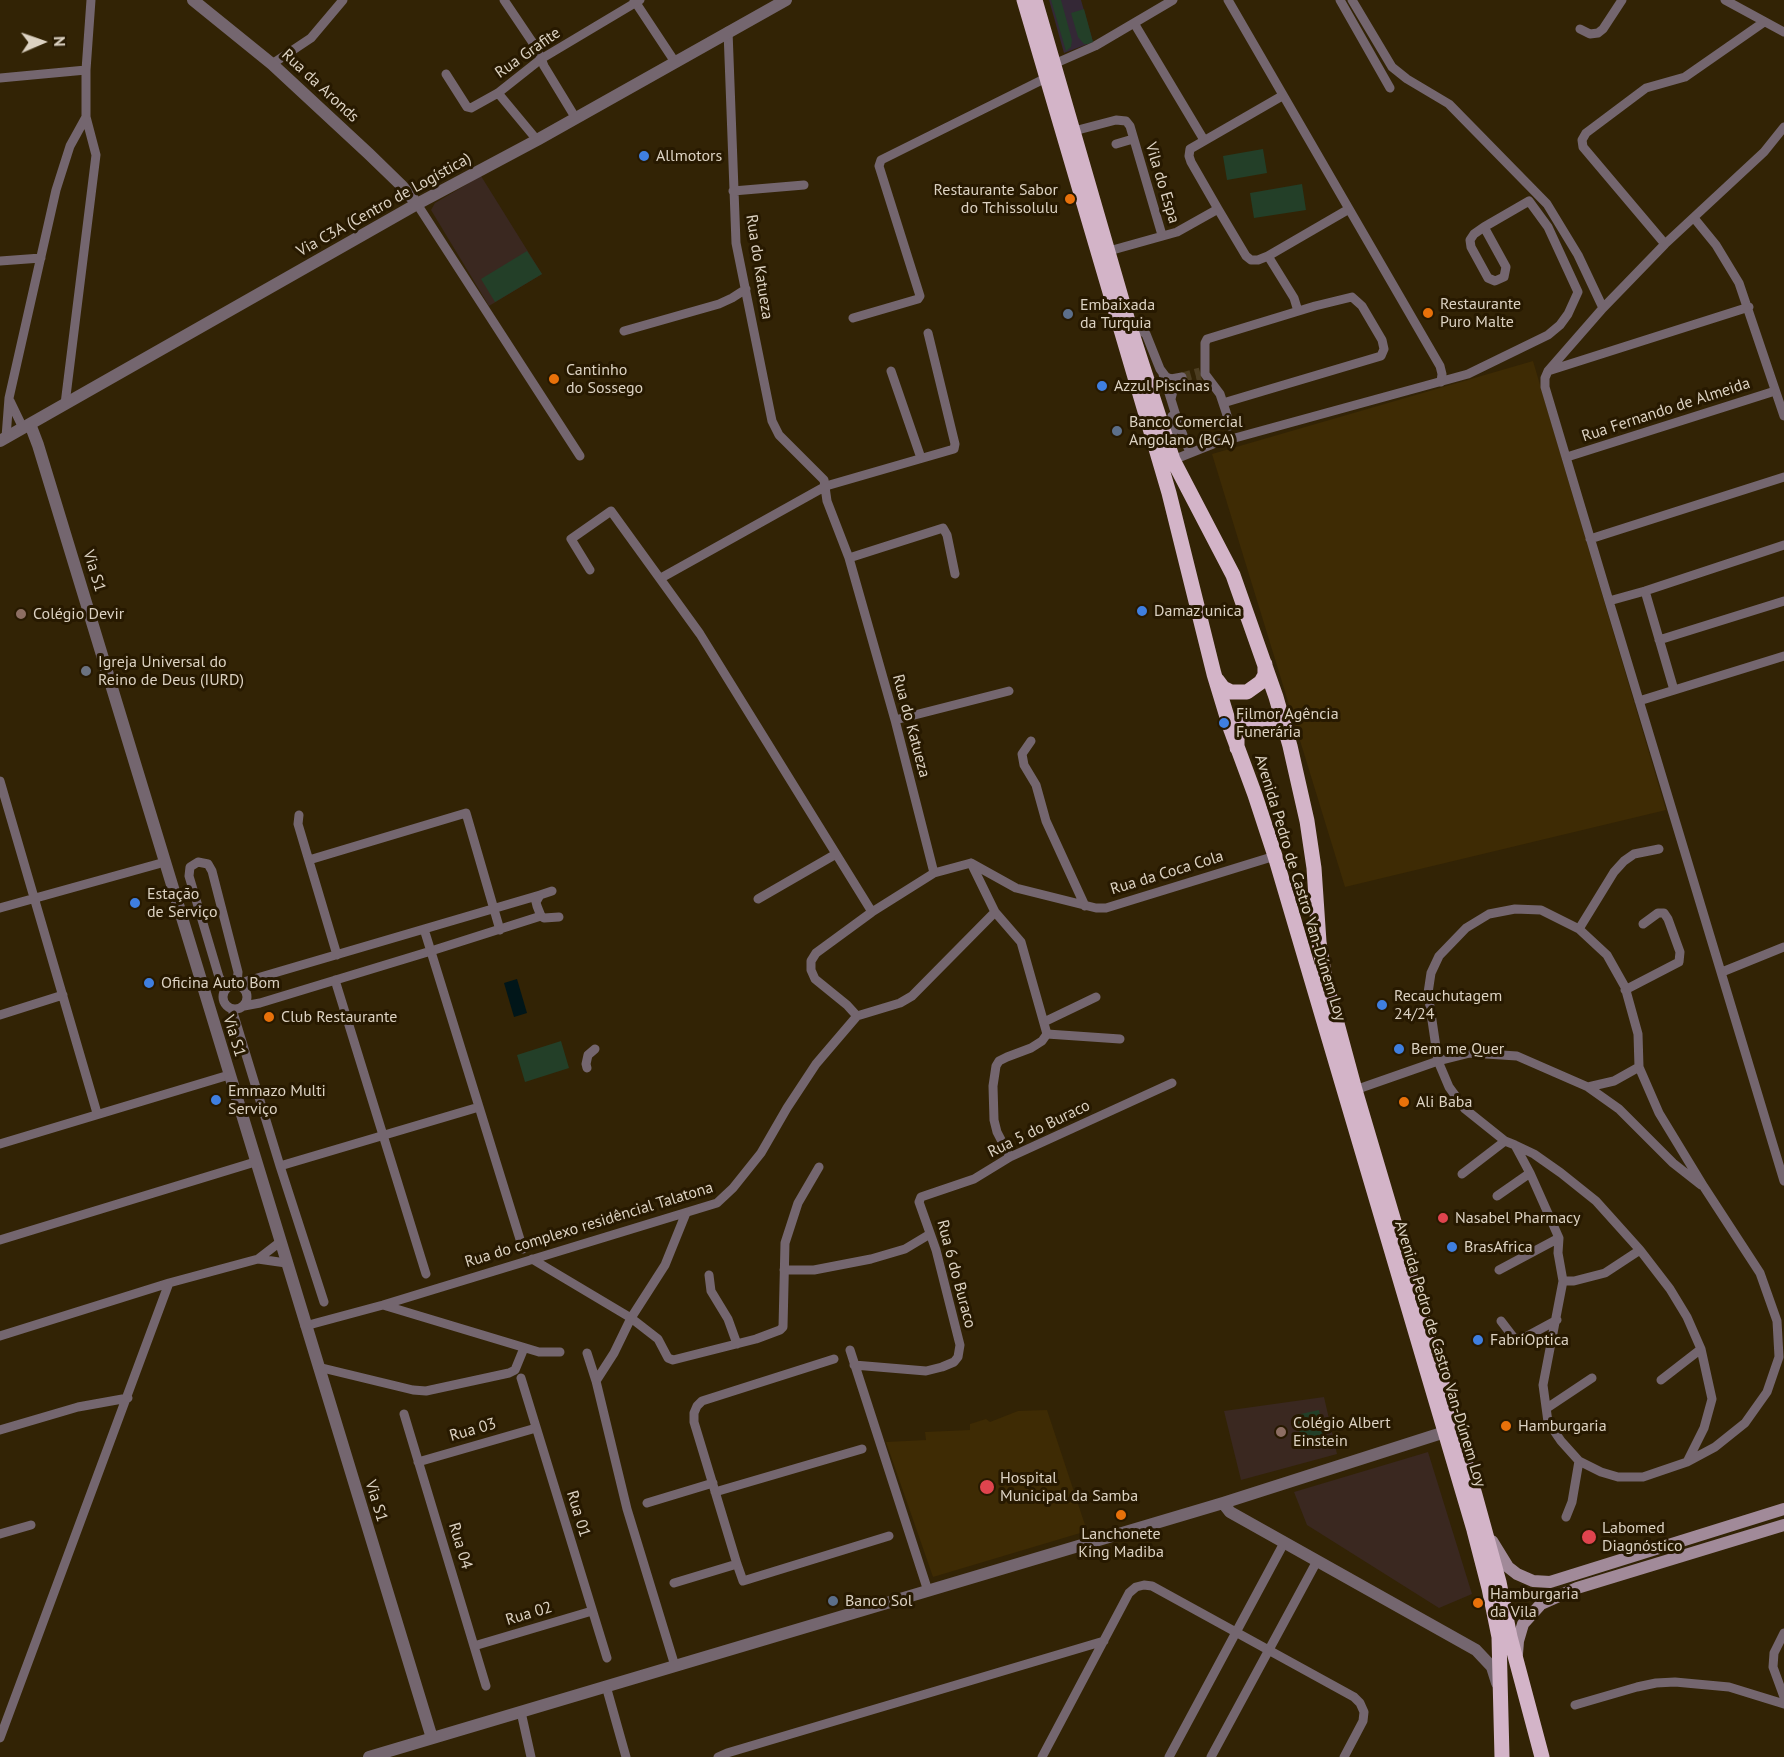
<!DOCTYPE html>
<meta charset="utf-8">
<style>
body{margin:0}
#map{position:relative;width:1784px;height:1757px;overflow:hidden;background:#322305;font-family:"PT Sans",sans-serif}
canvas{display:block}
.north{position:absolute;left:12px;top:12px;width:60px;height:60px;-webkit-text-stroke:4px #271900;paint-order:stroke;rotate:88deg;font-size:16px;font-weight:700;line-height:24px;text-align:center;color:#dcd2c2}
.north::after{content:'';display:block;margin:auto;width:21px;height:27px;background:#dcd2c2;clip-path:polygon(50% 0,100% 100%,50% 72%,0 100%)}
</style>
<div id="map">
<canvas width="1784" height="1757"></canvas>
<div class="north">N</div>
</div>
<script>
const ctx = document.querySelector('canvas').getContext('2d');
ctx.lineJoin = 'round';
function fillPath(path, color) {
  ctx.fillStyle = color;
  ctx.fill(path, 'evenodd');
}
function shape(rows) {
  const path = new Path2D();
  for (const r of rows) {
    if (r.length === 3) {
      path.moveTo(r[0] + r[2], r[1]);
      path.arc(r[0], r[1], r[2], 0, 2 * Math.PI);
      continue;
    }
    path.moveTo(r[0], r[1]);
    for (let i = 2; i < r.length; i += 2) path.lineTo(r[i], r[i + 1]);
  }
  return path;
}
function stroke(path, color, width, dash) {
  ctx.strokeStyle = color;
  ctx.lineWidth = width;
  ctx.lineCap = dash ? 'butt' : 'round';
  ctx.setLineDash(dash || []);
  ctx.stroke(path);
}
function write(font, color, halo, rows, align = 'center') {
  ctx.font = font + ' "PT Sans",sans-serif';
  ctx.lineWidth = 6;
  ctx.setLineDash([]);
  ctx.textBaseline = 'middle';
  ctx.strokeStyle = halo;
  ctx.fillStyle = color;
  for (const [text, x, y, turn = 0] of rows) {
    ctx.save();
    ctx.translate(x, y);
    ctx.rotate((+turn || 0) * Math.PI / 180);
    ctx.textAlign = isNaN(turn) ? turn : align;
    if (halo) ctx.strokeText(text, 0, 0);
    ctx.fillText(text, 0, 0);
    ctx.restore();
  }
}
const commercial = shape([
 [1049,0,1081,0,1093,42,1064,53]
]);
const built = shape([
 [1533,361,1666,810,1345,887,1212,454],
 [1047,1410,1087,1531,933,1577,886,1442,926,1440,925,1432,970,1430,970,1424,986,1419,990,1422,1018,1411]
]);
const education = shape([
 [481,176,542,274,489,306,431,210,435,203],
 [1324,1397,1337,1454,1241,1480,1224,1411],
 [1428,1452,1472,1594,1439,1608,1307,1525,1294,1492]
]);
const green = shape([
 [1051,0,1061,0,1072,40,1071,47,1066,51],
 [1084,9,1093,42,1088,44,1084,44,1078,37,1071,13],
 [1263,149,1267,173,1227,180,1223,156],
 [1302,184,1306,210,1254,218,1250,193],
 [527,251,542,274,495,302,481,279],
 [561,1041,569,1068,525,1082,517,1055],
 [1319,1410,1325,1438,1302,1444,1296,1415]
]);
const water = shape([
 [517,979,527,1013,514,1017,504,983]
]);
const minorTunnel = shape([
 [1182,377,1200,372],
 [1184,385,1202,380]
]);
const minor = shape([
 [504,0,537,49,544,66,575,117],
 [634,0,675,62],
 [1228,0,1440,366,1442,374,1441,382],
 [1340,0,1390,88],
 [1352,0,1392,67,1407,79,1449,104,1547,204,1578,255,1603,308],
 [1725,0,1784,32],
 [1134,23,1204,140],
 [1580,29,1590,34,1598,33,1603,29,1622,0],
 [728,31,736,243,772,421,779,435,824,480,827,501,849,558,895,720,934,873],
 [272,64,311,38,343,0],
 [1054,64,1095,46,1173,0],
 [446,74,467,107,471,108,498,93,541,59,640,0],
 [0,78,86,70],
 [498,93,537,140],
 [1282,96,1190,149,1189,156,1191,162,1218,209,1246,256,1251,260,1258,260,1268,256,1349,209],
 [1784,127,1764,152,1665,244,1603,308,1548,371,1545,378,1545,387,1609,601,1784,1181],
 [1074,131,1116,120,1126,121,1130,126,1162,235],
 [1116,144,1133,139],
 [733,191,804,185],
 [417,204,580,456],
 [1694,218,1716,245,1739,283,1784,416],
 [1665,244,1583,147,1582,140,1586,133,1646,88,1685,77,1764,22],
 [1109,251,1177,232,1218,209],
 [1268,256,1294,298,1298,311],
 [0,261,41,258],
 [853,318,918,299,920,296,879,166,881,160,1046,78],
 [1128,321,1146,334,1160,369,1166,377,1171,379,1182,377],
 [624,331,719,304,732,298,746,289],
 [891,371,921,458],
 [1548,371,1749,307],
 [1163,374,1178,422,1190,453],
 [1171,399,1173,391,1184,385],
 [10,401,23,428],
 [1223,403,1381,356,1384,349,1382,340,1362,306,1352,297,1315,306,1207,339,1205,343,1205,374,1220,394,1226,412,1230,426],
 [65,404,96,155,86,117,86,70,91,0],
 [6,437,9,398,56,190,70,146,86,117],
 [1170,447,1173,433,1172,416],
 [1567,457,1775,391],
 [1173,460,1213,444,1468,374,1548,335,1560,325,1568,314,1578,292,1548,227,1529,201,1484,227,1474,234,1470,240,1471,247,1488,278,1495,281,1504,277,1506,267,1484,227],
 [1590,539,1784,477],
 [849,558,943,528,947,535,955,574],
 [590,570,571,539,611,511,700,634,872,912],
 [661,578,826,486,954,449,955,444,928,333],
 [1645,591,1674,690],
 [1609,601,1645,591,1784,545],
 [1659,640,1784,601],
 [1639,701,1784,656],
 [895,720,1009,691],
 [1031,741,1022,754,1024,765,1036,785,1046,821,1085,906],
 [0,781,97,1113],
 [299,815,298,824,337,955],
 [309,860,466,813,500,930],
 [971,863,995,912,1021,942,1047,1034,1042,1041,1031,1048,1007,1057,999,1061,996,1066,993,1086,994,1120,997,1132,1010,1157],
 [552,891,540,895,536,902,537,906,541,916,544,918,559,917],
 [758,899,836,854],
 [0,908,165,862],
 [424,929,523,1249],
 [1579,929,1614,872,1624,861,1634,854,1659,849],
 [1722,972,1784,947],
 [335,980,426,1274],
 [235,997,12],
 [241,986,247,981,540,895],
 [226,989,219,977,189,876,190,867,198,862,208,864,212,871,238,972,237,985],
 [1625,990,1679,962,1680,952,1668,919,1664,913,1658,913,1643,924],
 [244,1006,260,1003,431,951,541,916],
 [232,1009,280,1166,324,1302],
 [0,1015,63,995],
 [857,1016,900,1003,912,996,995,912],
 [1044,1022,1096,997],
 [1047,1034,1120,1039],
 [587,1068,586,1064,588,1055,595,1049],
 [1588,1087,1614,1081,1639,1067],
 [1355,1090,1438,1061,1470,1053,1517,1056,1588,1087,1619,1109,1673,1163,1701,1185],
 [0,1144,229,1075],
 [1515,1145,1530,1173,1559,1238,1558,1253,1563,1281,1543,1385,1548,1422,1561,1441,1579,1461,1601,1472,1618,1477,1643,1477,1687,1462,1715,1447,1745,1423,1767,1392,1779,1357,1777,1321,1760,1273,1704,1187,1659,1113,1639,1067,1638,1034,1625,987,1607,955,1579,929,1541,910,1515,909,1489,914,1466,928,1439,956,1431,973,1428,993,1438,1061,1449,1087,1465,1109,1505,1141,1515,1145,1534,1154,1561,1173,1596,1201,1640,1250,1670,1289,1687,1317,1701,1349,1712,1399,1704,1428,1687,1462],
 [280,1166,479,1107],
 [1462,1174,1505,1141],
 [1497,1196,1530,1173],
 [0,1240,255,1162],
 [258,1259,286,1263],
 [532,1259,631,1318,658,1339,668,1358,673,1360,756,1339,780,1330,783,1327,785,1243,798,1203,819,1167],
 [784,1270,814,1270,871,1259,905,1249,930,1234],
 [1499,1270,1559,1238],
 [709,1275,711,1291,728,1319,737,1344],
 [1563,1281,1574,1281,1605,1273,1640,1250],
 [383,1305,539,1352,560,1352],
 [1501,1321,1514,1338,1520,1340,1557,1320],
 [305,1326,383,1305,717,1203,733,1188,761,1153,787,1108,816,1064,857,1016,847,1005,815,979,811,970,811,961,816,953,872,912,934,873,971,863,1016,888,1096,908,1106,908,1275,856],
 [0,1336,169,1283,258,1259,280,1242],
 [850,1350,928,1591],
 [587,1353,596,1381,627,1509,675,1666],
 [834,1359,702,1401,697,1406,694,1413,694,1422,737,1564,743,1581,889,1536],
 [854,1365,926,1371,942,1367,954,1362,958,1357,960,1345,936,1250,919,1202,921,1197,974,1179,1010,1157,1172,1083],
 [318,1367,413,1390,426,1391,509,1373,515,1370,524,1348],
 [521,1378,607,1658],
 [1661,1380,1701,1349],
 [596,1381,614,1353,631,1318,665,1265,686,1213],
 [1547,1408,1592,1378],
 [404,1414,486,1686],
 [0,1430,78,1407,128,1398],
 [418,1462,536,1428],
 [715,1492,862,1449],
 [647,1503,713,1483],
 [1566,1517,1572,1502,1579,1461],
 [0,1534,31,1525],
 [674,1583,737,1564],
 [1784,1633,1774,1653,1773,1667,1784,1697],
 [474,1646,592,1611],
 [606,1686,626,1757],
 [1575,1705,1637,1687,1656,1683,1675,1682,1729,1687,1784,1704],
 [521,1712,531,1757],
 [0,1738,169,1283],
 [718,1757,727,1753,1104,1641],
 [1042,1757,1129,1593,1136,1587,1144,1585,1152,1586,1354,1697,1360,1703,1364,1712,1363,1721,1344,1757],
 [1169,1757,1284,1543],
 [1211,1757,1317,1561]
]);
const tertiary = shape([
 [193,0,272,64,369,154,402,186,417,204],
 [30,424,38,445,432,1738],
 [0,441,417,204,537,140,786,0],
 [1223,1503,1230,1512,1476,1650,1492,1667,1497,1683],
 [369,1757,1223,1503,1445,1432]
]);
const secondary = shape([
 [1492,1541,1508,1567,1517,1574,1533,1581,1550,1582,1784,1509],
 [1517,1654,1518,1641,1523,1624,1541,1604,1577,1588,1784,1525]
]);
const trunk = shape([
 [1024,0,1169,493,1214,674,1231,730,1255,795,1275,856,1474,1530,1489,1588,1499,1637,1502,1757],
 [1035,0,1128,321,1173,460,1233,575,1276,697,1290,746,1307,821,1314,868,1319,942,1325,979,1355,1090,1475,1495,1499,1582,1510,1637,1542,1757],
 [1217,680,1223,688,1231,692,1247,692,1261,682,1265,675,1265,664],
 [1237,748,1237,738,1240,730,1246,723,1254,719,1272,719,1279,724,1286,733]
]);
const markers = [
 [644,156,6,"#3f7fe0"],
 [1070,199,6,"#e8710a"],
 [1428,313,6,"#e8710a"],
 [1068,314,6,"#5c6f8a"],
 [554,379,6,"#e8710a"],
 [1102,386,6,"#3f7fe0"],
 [1117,431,6,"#5c6f8a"],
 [1142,611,6,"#3f7fe0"],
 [21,614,6,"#8d6e63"],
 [86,671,6,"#6b7280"],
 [1224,723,6,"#3f7fe0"],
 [135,903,6,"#3f7fe0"],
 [149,983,6,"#3f7fe0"],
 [1382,1005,6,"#3f7fe0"],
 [269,1017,6,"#e8710a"],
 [1399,1049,6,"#3f7fe0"],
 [216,1100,6,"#3f7fe0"],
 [1404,1102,6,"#e8710a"],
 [1443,1218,6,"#e0444e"],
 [1452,1247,6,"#3f7fe0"],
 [1478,1340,6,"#3f7fe0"],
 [1506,1426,6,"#e8710a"],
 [1281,1432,6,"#8d6e63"],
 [987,1487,8,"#e0444e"],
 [1121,1515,6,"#e8710a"],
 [1589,1537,8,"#e0444e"],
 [833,1601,6,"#5c6f8a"],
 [1478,1603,6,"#e8710a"]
];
const streetNames = [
 ["Rua Grafite",528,53,-35],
 ["Rua da Aronds",320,86,43],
 ["Vila do Espa",1162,183,73],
 ["Via C3A (Centro de Logística)",384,205,-29],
 ["Rua do Katueza",759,267,81],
 ["Rua Fernando de Almeida",1666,410,-18],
 ["Via S1",94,571,73],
 ["Rua do Katueza",911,726,75],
 ["Rua da Coca Cola",1167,873,-17],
 ["Avenida Pedro de Castro Van-Dúnem Loy",1300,888,73],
 ["Via S1",234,1036,73],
 ["Rua 5 do Buraco",1039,1129,-26],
 ["Rua do complexo residêncial Talatona",589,1225,-17],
 ["Rua 6 do Buraco",956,1274,75],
 ["Avenida Pedro de Castro Van-Dúnem Loy",1440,1354,73],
 ["Rua 03",473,1430,-16],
 ["Via S1",376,1501,73],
 ["Rua 01",578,1514,73],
 ["Rua 04",460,1546,73],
 ["Rua 02",529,1614,-17]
];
const poiNames = [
 ["Allmotors",656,156],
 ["Restaurante Sabor",1058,190,"right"],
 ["do Tchissolulu",1058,208,"right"],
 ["Restaurante",1440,304],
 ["Puro Malte",1440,322],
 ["Embaixada",1080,305],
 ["da Turquia",1080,323],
 ["Cantinho",566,370],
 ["do Sossego",566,388],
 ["Azzul Piscinas",1114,386],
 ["Banco Comercial",1129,422],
 ["Angolano (BCA)",1129,440],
 ["Damaz unica",1154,611],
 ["Colégio Devir",33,614],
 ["Igreja Universal do",98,662],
 ["Reino de Deus (IURD)",98,680],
 ["Filmor Agência",1236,714],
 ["Funerária",1236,732],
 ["Estação",147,894],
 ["de Serviço",147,912],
 ["Oficina Auto Bom",161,983],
 ["Recauchutagem",1394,996],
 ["24/24",1394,1014],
 ["Club Restaurante",281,1017],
 ["Bem me Quer",1411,1049],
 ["Emmazo Multi",228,1091],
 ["Serviço",228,1109],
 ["Ali Baba",1416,1102],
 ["Nasabel Pharmacy",1455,1218],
 ["BrasAfrica",1464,1247],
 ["FabriOptica",1490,1340],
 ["Colégio Albert",1293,1423],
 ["Einstein",1293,1441],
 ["Hamburgaria",1518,1426],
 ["Hospital",1000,1478],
 ["Municipal da Samba",1000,1496],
 ["Labomed",1602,1528],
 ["Diagnóstico",1602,1546],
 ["Lanchonete",1121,1534,"center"],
 ["King Madiba",1121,1552,"center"],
 ["Hamburgaria",1490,1594],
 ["da Vila",1490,1612],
 ["Banco Sol",845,1601]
];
fillPath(commercial, '#342836');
fillPath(built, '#3e2b04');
fillPath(education, '#3a2820');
fillPath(green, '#233f28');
fillPath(water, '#011619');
stroke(minorTunnel, '#4c3d21', 9, [9, 4.5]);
stroke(minor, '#74666f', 9);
stroke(tertiary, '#74666f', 12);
stroke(secondary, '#a18a99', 12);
stroke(trunk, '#d3b4c8', 15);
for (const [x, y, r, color] of markers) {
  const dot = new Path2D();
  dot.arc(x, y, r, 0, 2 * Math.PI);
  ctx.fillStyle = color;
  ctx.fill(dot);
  stroke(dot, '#271900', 2);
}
write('16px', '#dcd2c2', '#271900', streetNames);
write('16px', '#dcd2c2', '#271900', poiNames, 'left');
</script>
